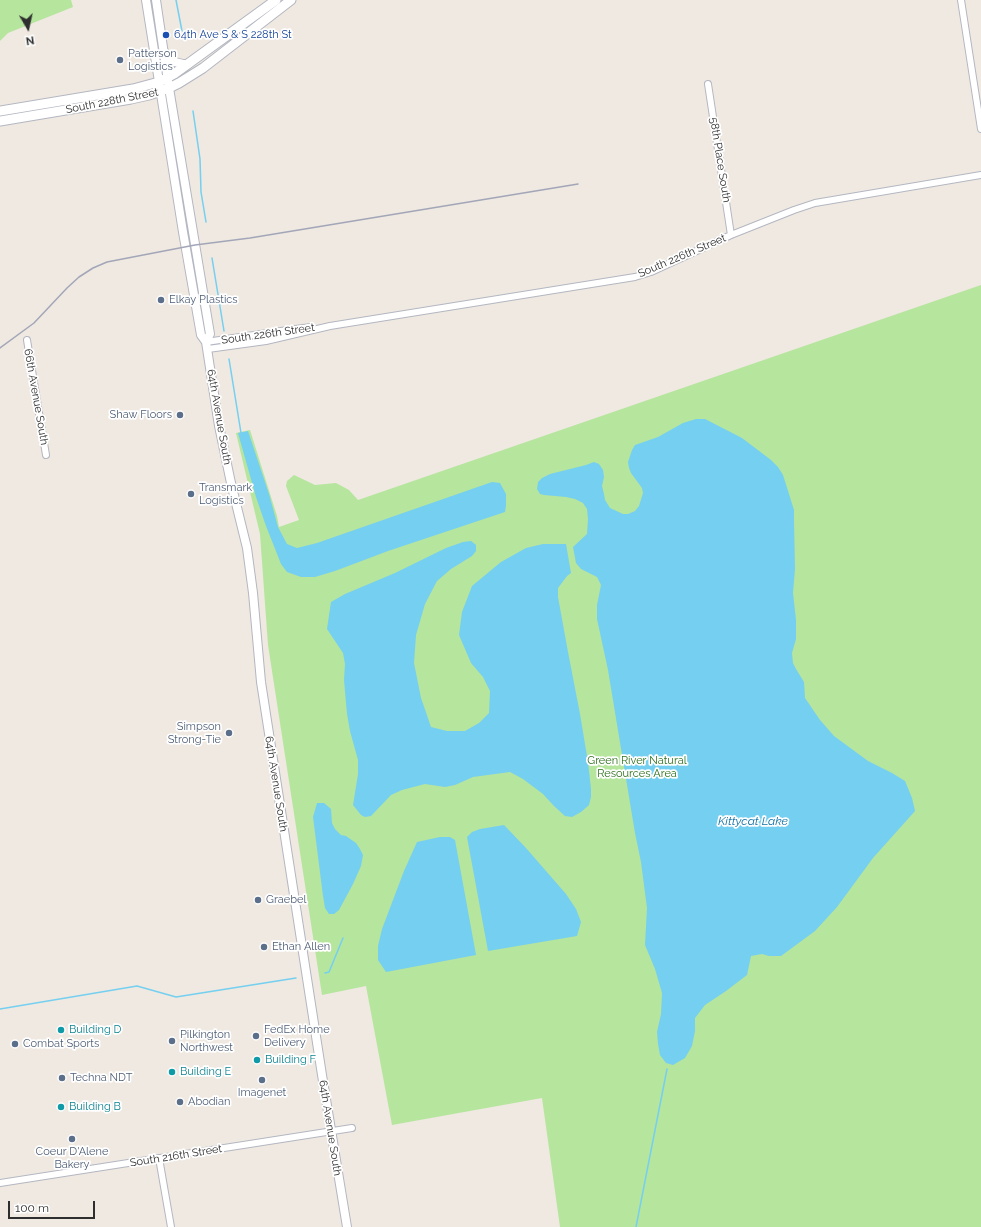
<!DOCTYPE html>
<style>
body{margin:0}
#map{position:relative;width:981px;height:1227px;overflow:hidden;background:#efe9e1;font-family:Raleway,sans-serif}
canvas{display:block}
.north{position:absolute;left:8px;top:8px;width:40px;height:40px;-webkit-text-stroke:3px #fff;paint-order:stroke;rotate:171deg;font-size:11px;font-weight:700;line-height:16px;text-align:center;color:#2e2e2e}
.north::after{content:'';display:block;margin:auto;width:14px;height:18px;background:#2e2e2e;clip-path:polygon(50% 0,100% 100%,50% 72%,0 100%)}
.scale{position:absolute;left:8px;top:1201px;width:87px;height:18px;box-sizing:border-box;border:2px solid #2e2e2e;border-top:0;padding-left:5px;font-size:12px;line-height:14px;white-space:nowrap;color:#2e2e2e;-webkit-text-stroke:3px #fff;paint-order:stroke}
</style>
<div id="map">
<canvas width="981" height="1227"></canvas>
<div class="north">N</div>
<div class="scale">100 m</div>
</div>
<script>
const ctx = document.querySelector('canvas').getContext('2d');
ctx.lineJoin = 'round';
function fillPath(path, color) {
  ctx.fillStyle = color;
  ctx.fill(path, 'evenodd');
}
function shape(rows) {
  const path = new Path2D();
  for (const r of rows) {
    path.moveTo(r[0], r[1]);
    for (let i = 2; i < r.length; i += 2) path.lineTo(r[i], r[i + 1]);
  }
  return path;
}
function stroke(path, color, width, dash) {
  ctx.strokeStyle = color;
  ctx.lineWidth = width;
  ctx.lineCap = dash ? 'butt' : 'round';
  ctx.setLineDash(dash || []);
  ctx.stroke(path);
}
function write(font, color, halo, rows, align = 'center') {
  ctx.font = font + ' Raleway,sans-serif';
  ctx.lineWidth = 3.5;
  ctx.setLineDash([]);
  ctx.textBaseline = 'middle';
  ctx.strokeStyle = halo;
  ctx.fillStyle = color;
  for (const [text, x, y, turn = 0] of rows) {
    ctx.save();
    ctx.translate(x, y);
    ctx.rotate((+turn || 0) * Math.PI / 180);
    ctx.textAlign = isNaN(turn) ? turn : align;
    if (halo) ctx.strokeText(text, 0, 0);
    ctx.fillText(text, 0, 0);
    ctx.restore();
  }
}
const green = shape([
 [0,0,71,0,73,7,8,33,0,41],
 [981,285,981,1227,560,1227,542,1098,392,1125,366,986,322,995,268,645,260,534,236,433,250,430,277,516,279,527,299,520,286,486,287,481,294,475,315,485,336,483,349,490,358,500]
]);
const water = shape([
 [696,419,705,419,742,438,771,460,778,467,783,475,794,510,794,521,795,569,793,593,796,620,796,639,792,653,793,663,796,669,804,682,805,698,820,720,834,736,868,761,892,773,905,781,912,798,915,811,873,858,837,907,815,931,781,956,769,956,762,954,751,956,747,975,726,991,705,1005,695,1018,695,1031,692,1046,685,1058,673,1065,666,1063,660,1055,658,1044,657,1032,661,1014,662,993,655,969,645,945,647,908,641,862,635,833,608,670,597,619,597,605,601,585,597,577,581,569,576,563,573,547,587,534,588,519,587,509,583,503,575,499,566,497,544,495,540,494,537,489,538,482,542,478,550,474,586,465,594,462,599,464,603,470,604,477,602,486,604,494,605,500,610,508,623,514,628,514,635,511,639,506,643,493,642,488,631,473,629,468,628,462,632,450,635,445,658,437,683,423],
 [248,431,269,494,278,527,287,544,297,548,317,543,492,482,500,483,506,494,506,506,505,512,388,551,335,571,315,577,301,577,287,572,281,564,266,526,256,497,238,433],
 [471,541,476,545,476,551,472,556,451,569,437,581,425,604,416,635,414,663,421,698,431,727,447,731,465,731,479,723,489,713,490,691,483,677,471,663,459,635,462,612,472,586,501,562,526,548,543,544,566,544,571,573,567,576,558,588,558,597,568,652,580,714,588,762,591,789,591,797,589,805,581,812,572,817,565,816,554,806,543,794,523,779,510,772,473,777,455,785,445,787,425,784,402,790,391,795,371,816,365,817,361,815,353,805,358,774,358,760,350,731,347,714,344,680,345,664,343,653,327,629,331,602,345,594,395,573,446,548,463,542],
 [317,803,324,803,331,809,332,823,335,829,341,835,346,836,356,843,360,849,363,855,361,866,353,884,339,910,334,914,329,914,325,908,323,896,313,817],
 [504,825,526,848,566,894,576,909,581,922,577,936,488,951,467,837,472,832,480,829],
 [440,837,450,837,455,840,476,955,386,972,378,960,378,946,382,929,404,871,417,842]
]);
const stream = shape([
 [176,0,182,31],
 [193,111,200,159,201,192,206,222],
 [212,258,224,331],
 [229,359,241,433],
 [325,973,329,972,343,938],
 [0,1009,137,986,176,997,296,978],
 [636,1227,667,1069]
]);
const minor = shape([
 [961,0,981,129],
 [708,84,731,235],
 [27,340,46,455],
 [206,342,288,330,311,327],
 [208,349,266,341,330,326,635,277,651,272,731,235,794,210,815,203,981,175],
 [159,1158,171,1227],
 [0,1183,352,1128]
]);
const tertiary = shape([
 [146,0,183,232,201,335,206,342,219,426,231,483,247,548,253,593,261,682,322,1075,347,1227],
 [156,0,169,88,210,334,206,342],
 [164,51,166,55,175,62,183,64,188,64]
]);
const secondary = shape([
 [0,111,133,89,159,82,174,74,276,0],
 [0,121,131,99,149,95,169,88,179,83,203,68,291,0]
]);
const rail = shape([
 [0,348,34,323,67,288,79,277,93,268,107,262,195,245,250,238,578,184]
]);
const markers = [
 [166,35,4,"#1a4fb4"],
 [120,60,4,"#5c6f8a"],
 [161,300,4,"#5c6f8a"],
 [180,415,4,"#5c6f8a"],
 [191,494,4,"#5c6f8a"],
 [229,733,4,"#5c6f8a"],
 [258,900,4,"#5c6f8a"],
 [264,947,4,"#5c6f8a"],
 [61,1030,4,"#0f9aa8"],
 [256,1036,4,"#5c6f8a"],
 [172,1041,4,"#5c6f8a"],
 [15,1044,4,"#5c6f8a"],
 [257,1060,4,"#0f9aa8"],
 [172,1072,4,"#0f9aa8"],
 [62,1078,4,"#5c6f8a"],
 [262,1080,4,"#5c6f8a"],
 [180,1102,4,"#5c6f8a"],
 [61,1107,4,"#0f9aa8"],
 [72,1139,4,"#5c6f8a"]
];
const transitNames = [
 ["64th Ave S & S 228th St",174,35]
];
const serviceNames = [
 ["Patterson",128,54],
 ["Logistics",128,67],
 ["Elkay Plastics",169,300],
 ["Shaw Floors",172,415,"right"],
 ["Transmark",199,488],
 ["Logistics",199,501],
 ["Simpson",221,727,"right"],
 ["Strong-Tie",221,740,"right"],
 ["Graebel",266,900],
 ["Ethan Allen",272,947],
 ["FedEx Home",264,1030],
 ["Delivery",264,1043],
 ["Pilkington",180,1035],
 ["Northwest",180,1048],
 ["Combat Sports",23,1044],
 ["Techna NDT",70,1078],
 ["Imagenet",262,1093,"center"],
 ["Abodian",188,1102],
 ["Coeur D'Alene",72,1152,"center"],
 ["Bakery",72,1165,"center"]
];
const streetNames = [
 ["South 228th Street",112,101,-11],
 ["58th Place South",720,160,81],
 ["South 226th Street",682,256,-23],
 ["South 226th Street",268,334,-8],
 ["66th Avenue South",36,397,80],
 ["64th Avenue South",219,417,80],
 ["64th Avenue South",276,784,81],
 ["64th Avenue South",330,1128,81],
 ["South 216th Street",176,1156,-9]
];
const parkNames = [
 ["Green River Natural",637,761],
 ["Resources Area",637,774]
];
const cultureNames = [
 ["Building D",69,1030],
 ["Building F",265,1060],
 ["Building E",180,1072],
 ["Building B",69,1107]
];
const waterNames = [
 ["Kittycat Lake",753,821]
];
fillPath(green, '#b6e59e');
fillPath(water, '#75cff0');
stroke(stream, '#75cff0', 1.5);
stroke(minor, '#b4b7c1', 8);
stroke(tertiary, '#b4b7c1', 10);
stroke(secondary, '#b4b7c1', 11);
stroke(minor, '#fff', 6);
stroke(tertiary, '#fff', 8);
stroke(secondary, '#fff', 9);
stroke(rail, '#a3a6b8', 1.5);
for (const [x, y, r, color] of markers) {
  const dot = new Path2D();
  dot.arc(x, y, r, 0, 2 * Math.PI);
  ctx.fillStyle = color;
  ctx.fill(dot);
  stroke(dot, '#fff', 1.5);
}
write('11px', '#164399', '#fff', transitNames, 'left');
write('11px', '#4e5e75', '#fff', serviceNames, 'left');
write('11px', '#2e2e2e', '#fff', streetNames);
write('11px', '#2c6e1b', '#fff', parkNames);
write('11px', '#0d838f', '#fff', cultureNames, 'left');
write('italic 12px', '#0d6fa3', '#fff', waterNames);
</script>
